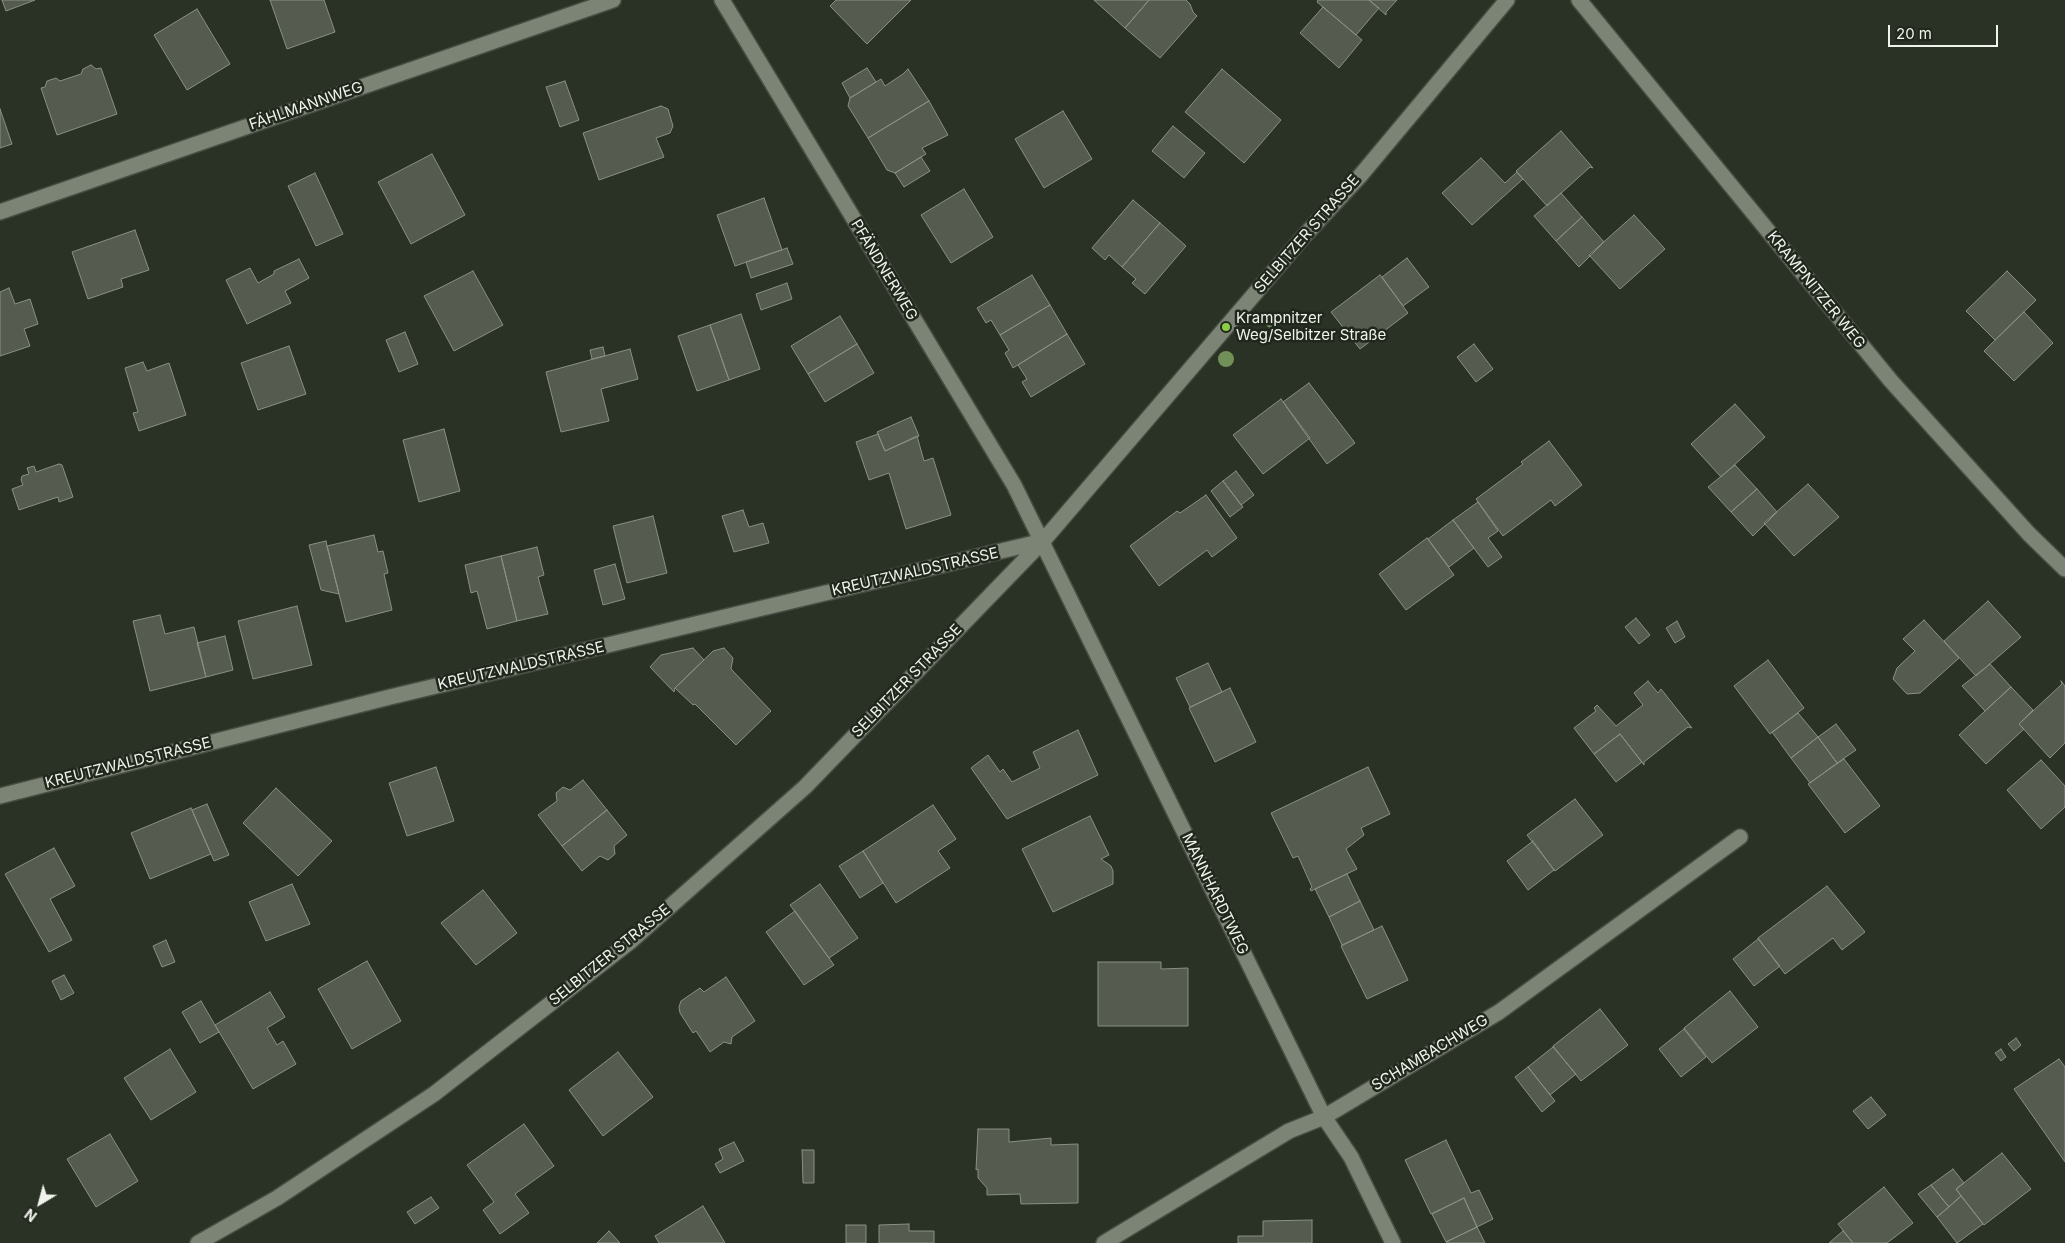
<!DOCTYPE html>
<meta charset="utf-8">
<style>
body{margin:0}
#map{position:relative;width:2065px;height:1243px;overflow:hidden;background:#2a3125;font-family:Inter,sans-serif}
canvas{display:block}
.north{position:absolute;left:15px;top:1178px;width:50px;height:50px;-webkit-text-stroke:4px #21271c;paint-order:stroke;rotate:217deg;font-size:14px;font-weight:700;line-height:20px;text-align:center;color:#eff3ec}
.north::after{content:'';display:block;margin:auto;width:18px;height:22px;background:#eff3ec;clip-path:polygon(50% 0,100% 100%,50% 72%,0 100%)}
.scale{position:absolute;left:1888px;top:25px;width:110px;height:22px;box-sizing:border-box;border:2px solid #eff3ec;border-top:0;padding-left:6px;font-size:15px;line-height:18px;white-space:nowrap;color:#eff3ec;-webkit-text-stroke:4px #21271c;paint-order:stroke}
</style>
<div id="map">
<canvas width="2065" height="1243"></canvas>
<div class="north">N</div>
<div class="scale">20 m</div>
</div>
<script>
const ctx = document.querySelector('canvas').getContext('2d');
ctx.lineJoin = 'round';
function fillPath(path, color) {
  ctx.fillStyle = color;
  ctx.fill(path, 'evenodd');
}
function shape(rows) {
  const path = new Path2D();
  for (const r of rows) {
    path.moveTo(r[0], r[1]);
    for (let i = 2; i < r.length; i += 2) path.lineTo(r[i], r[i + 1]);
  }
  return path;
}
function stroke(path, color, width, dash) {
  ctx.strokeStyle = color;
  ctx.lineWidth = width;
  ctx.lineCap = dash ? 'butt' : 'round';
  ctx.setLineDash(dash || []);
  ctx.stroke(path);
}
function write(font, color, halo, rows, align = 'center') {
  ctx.font = font + ' Inter,sans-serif';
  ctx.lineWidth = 5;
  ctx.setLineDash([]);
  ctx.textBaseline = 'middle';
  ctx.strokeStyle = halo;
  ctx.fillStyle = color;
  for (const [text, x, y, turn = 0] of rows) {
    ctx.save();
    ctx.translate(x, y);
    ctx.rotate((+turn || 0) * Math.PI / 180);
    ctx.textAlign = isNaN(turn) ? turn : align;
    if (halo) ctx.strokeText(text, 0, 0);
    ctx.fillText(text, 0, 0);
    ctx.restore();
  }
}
const building = shape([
 [2,0,35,0,6,11,2,0],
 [270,0,324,0,335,32,287,49,270,0],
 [836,0,911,0,867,44,830,6,836,0],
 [1094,0,1149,0,1125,28,1094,0],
 [1149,0,1186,0,1190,4,1193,12,1197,16,1160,58,1125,28,1149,0],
 [1318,0,1369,0,1379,8,1356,35,1317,2,1318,0],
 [1369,0,1397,0,1386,12,1386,15,1369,0],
 [1323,7,1362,40,1339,68,1300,33,1323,7],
 [197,9,230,64,187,90,154,35,197,9],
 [91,65,96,69,101,68,117,114,57,135,41,88,45,87,47,81,56,78,60,81,81,74,83,69,91,65],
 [867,68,876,82,850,98,842,83,867,68],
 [908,69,929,101,868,138,848,106,850,98,881,79,885,86,903,74,908,69],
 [1222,69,1281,120,1244,163,1185,112,1222,69],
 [565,81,579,120,560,127,546,87,565,81],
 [929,101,948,135,922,148,926,154,895,173,887,170,868,138,929,101],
 [661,106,668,109,673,126,670,133,656,138,664,157,599,180,583,133,661,106],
 [0,109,12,144,0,148,0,109],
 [1063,111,1092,159,1044,188,1015,139,1063,111],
 [1173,126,1205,153,1184,178,1152,151,1173,126],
 [1561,131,1593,168,1590,167,1547,206,1516,171,1561,131],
 [432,154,465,215,411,244,378,182,432,154],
 [921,157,930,171,904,187,895,173,921,157],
 [1481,158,1505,183,1517,172,1523,179,1472,225,1442,193,1481,158],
 [315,173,343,234,316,246,288,186,315,173],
 [964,189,993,237,951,263,921,215,964,189],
 [1561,193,1582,217,1556,241,1534,216,1561,193],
 [764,198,782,250,735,266,717,215,764,198],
 [1133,200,1160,223,1122,267,1109,255,1105,260,1092,248,1133,200],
 [1634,215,1665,249,1620,289,1589,255,1634,215],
 [1582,217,1604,242,1579,267,1556,241,1582,217],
 [1160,223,1186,246,1145,294,1132,283,1136,279,1122,267,1160,223],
 [135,230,149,270,121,279,123,287,88,299,72,252,135,230],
 [787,248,793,264,751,278,746,262,787,248],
 [1407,258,1429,287,1403,306,1382,277,1407,258],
 [299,259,309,278,285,291,291,303,247,324,226,280,250,268,258,283,274,274,274,271,299,259],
 [473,271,503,325,454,351,424,296,473,271],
 [2007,271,2036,300,1995,340,1966,311,2007,271],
 [1032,275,1050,305,1000,335,991,320,986,323,977,308,1032,275],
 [1380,275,1408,313,1360,349,1331,312,1380,275],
 [787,283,792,299,761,310,756,294,787,283],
 [9,288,15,304,30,299,38,324,24,329,30,346,0,356,0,292,9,288],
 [1050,305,1067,334,1013,368,1005,353,1009,350,1000,335,1050,305],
 [2024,312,2053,343,2014,381,1984,351,2024,312],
 [741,314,760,369,729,380,710,325,741,314],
 [840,316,857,344,808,374,791,346,840,316],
 [710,325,729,380,697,391,678,336,710,325],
 [405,332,418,364,399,372,386,340,405,332],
 [1067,334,1085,364,1031,397,1022,382,1027,379,1018,365,1067,334],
 [857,344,874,373,825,402,808,374,857,344],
 [1474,344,1493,369,1476,382,1457,357,1474,344],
 [289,346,306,394,258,410,241,363,289,346],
 [603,347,605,356,592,359,590,350,603,347],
 [630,349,638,379,601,389,609,421,561,432,546,372,630,349],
 [143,362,147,371,169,363,186,415,139,431,133,413,138,412,125,368,143,362],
 [1309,383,1355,443,1327,464,1283,402,1309,383],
 [1281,399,1310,438,1263,474,1233,435,1281,399],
 [1735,404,1765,437,1721,477,1691,444,1735,404],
 [911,417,919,436,885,451,877,432,911,417],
 [444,429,460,491,419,502,403,440,444,429],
 [878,434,885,451,917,436,924,461,933,458,951,515,906,529,889,473,869,480,856,442,878,434],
 [1549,441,1582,485,1555,506,1551,500,1503,536,1476,499,1523,464,1521,462,1549,441],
 [59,464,62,465,73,497,59,502,58,497,19,510,12,489,23,485,21,480,22,476,29,474,27,468,34,466,36,472,59,464],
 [1735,465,1757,489,1731,512,1708,487,1735,465],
 [1236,471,1254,495,1241,505,1223,481,1236,471],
 [1223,481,1243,507,1230,517,1211,491,1223,481],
 [1808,484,1839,517,1794,556,1764,523,1808,484],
 [1757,489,1777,512,1753,536,1731,512,1757,489],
 [1206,495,1237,538,1212,557,1207,550,1159,586,1130,546,1177,511,1180,513,1206,495],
 [1478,502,1498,531,1488,538,1502,557,1488,567,1453,520,1478,502],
 [743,510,749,527,763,523,769,543,734,552,722,516,743,510],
 [653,516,667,573,627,583,613,526,653,516],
 [1453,520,1474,548,1449,567,1428,539,1453,520],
 [374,535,378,552,383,551,388,573,384,574,392,610,346,622,327,546,374,535],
 [1427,538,1454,575,1406,610,1379,574,1427,538],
 [326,541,327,546,339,594,321,590,309,545,326,541],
 [537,547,544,575,538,577,548,614,517,621,501,556,537,547],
 [501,556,517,621,487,629,477,591,471,593,465,565,501,556],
 [615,564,625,599,603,605,594,570,615,564],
 [1988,601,2021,637,1976,676,1944,641,1988,601],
 [297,606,312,665,253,679,238,621,297,606],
 [160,615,165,634,194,627,206,677,150,691,133,621,160,615],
 [1636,618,1650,635,1639,644,1625,627,1636,618],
 [1924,620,1959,658,1920,693,1907,694,1893,679,1897,668,1915,651,1903,639,1924,620],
 [1677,621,1685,637,1675,643,1666,628,1677,621],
 [225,636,233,670,206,677,197,643,225,636],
 [693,648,704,660,675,688,674,692,650,667,661,655,693,648],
 [724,648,733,658,731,669,771,711,736,745,695,704,693,705,675,688,713,651,724,648],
 [1768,660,1804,708,1770,734,1734,686,1768,660],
 [1208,663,1222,692,1190,707,1176,678,1208,663],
 [1990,664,2011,687,1985,711,1962,686,1990,664],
 [1648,681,1658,693,1661,689,1692,728,1688,727,1644,762,1644,765,1620,734,1594,754,1574,728,1596,711,1594,708,1597,705,1616,726,1643,705,1634,693,1648,681],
 [2061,681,2065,686,2065,743,2050,758,2019,724,2062,684,2061,681],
 [2011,687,2033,710,2019,724,2024,729,1986,764,1959,735,2011,687],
 [1230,688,1256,742,1215,762,1189,708,1230,688],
 [1798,713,1818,737,1791,758,1772,732,1798,713],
 [1836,724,1856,750,1837,763,1818,737,1836,724],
 [1078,730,1098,775,1007,819,971,768,988,755,1000,772,1003,769,1012,782,1040,768,1033,752,1078,730],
 [1620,734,1642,762,1616,782,1594,754,1620,734],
 [1818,737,1837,763,1810,783,1791,758,1818,737],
 [1844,759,1880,806,1845,833,1808,784,1844,759],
 [2041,760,2065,786,2065,807,2041,829,2007,790,2041,760],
 [436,767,454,821,407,836,389,783,436,767],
 [1368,767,1390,814,1361,828,1364,835,1346,849,1357,869,1311,891,1310,889,1312,887,1298,856,1293,858,1271,813,1368,767],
 [583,780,607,810,562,846,538,815,557,801,556,793,563,787,570,790,583,780],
 [276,788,332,841,298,876,243,823,276,788],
 [1575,799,1603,835,1555,871,1527,835,1575,799],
 [207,804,229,855,214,861,192,810,207,804],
 [933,805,956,839,938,851,950,868,896,903,863,851,933,805],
 [191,808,211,854,150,879,131,833,191,808],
 [607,810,627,835,614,846,615,854,608,860,600,856,582,871,562,846,607,810],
 [1090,816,1109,855,1101,859,1111,866,1113,871,1113,884,1053,912,1022,849,1090,816],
 [1533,841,1554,870,1528,890,1507,861,1533,841],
 [54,848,75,886,50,899,72,940,49,952,5,874,54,848],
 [863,851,883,883,860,898,839,866,863,851],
 [1347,874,1360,901,1329,917,1315,889,1347,874],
 [292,884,310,924,266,941,249,902,292,884],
 [820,884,858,938,829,958,790,905,820,884],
 [1827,886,1865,932,1842,950,1833,938,1785,974,1758,938,1827,886],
 [483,890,517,933,476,965,441,923,483,890],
 [1360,901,1374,930,1342,945,1329,917,1360,901],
 [795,911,834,965,804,985,766,932,795,911],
 [1382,926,1408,980,1367,999,1341,946,1382,926],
 [1758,939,1780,966,1754,986,1733,959,1758,939],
 [166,940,175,962,162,967,153,946,166,940],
 [367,961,401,1021,352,1049,318,989,367,961],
 [1098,962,1161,962,1161,969,1188,968,1188,1026,1098,1026,1098,962],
 [64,975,74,993,61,1000,52,981,64,975],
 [726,977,755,1021,732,1037,731,1044,724,1042,710,1052,696,1031,693,1033,680,1013,679,1007,681,1001,700,988,704,992,726,977],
 [1730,991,1758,1027,1712,1063,1684,1028,1730,991],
 [270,992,285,1017,267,1028,277,1045,283,1041,296,1064,253,1089,215,1025,270,992],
 [201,1001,219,1032,200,1043,182,1012,201,1001],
 [1600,1009,1628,1045,1581,1081,1553,1046,1600,1009],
 [1684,1029,1706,1057,1681,1077,1659,1049,1684,1029],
 [2016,1038,2021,1045,2014,1051,2008,1044,2016,1038],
 [1553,1047,1576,1074,1550,1095,1528,1067,1553,1047],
 [170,1049,196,1092,151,1120,124,1078,170,1049],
 [2001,1049,2006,1057,2001,1061,1995,1053,2001,1049],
 [618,1052,653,1097,603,1136,569,1090,618,1052],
 [2059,1059,2065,1067,2065,1162,2014,1089,2059,1059],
 [1528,1067,1555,1101,1542,1112,1515,1077,1528,1067],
 [1871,1097,1886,1115,1868,1129,1853,1111,1871,1097],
 [524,1124,554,1166,515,1194,529,1213,500,1234,483,1210,494,1202,467,1165,524,1124],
 [978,1129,1009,1129,1009,1142,1051,1138,1051,1145,1078,1144,1078,1203,1021,1204,1020,1194,987,1195,987,1188,978,1178,978,1169,976,1170,978,1129],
 [110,1134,138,1181,96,1207,67,1159,110,1134],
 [1446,1140,1471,1193,1479,1190,1493,1219,1477,1227,1464,1198,1431,1214,1405,1160,1446,1140],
 [734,1142,744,1161,720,1173,715,1164,723,1159,719,1149,734,1142],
 [802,1150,814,1150,814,1183,803,1183,802,1150],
 [2002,1153,2031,1189,1984,1225,1956,1189,2002,1153],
 [1953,1169,1964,1183,1956,1189,1961,1196,1949,1207,1931,1185,1953,1169],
 [1931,1185,1949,1207,1937,1217,1918,1194,1931,1185],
 [1884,1187,1913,1223,1887,1243,1853,1243,1838,1224,1884,1187],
 [1961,1196,1983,1224,1957,1243,1937,1217,1961,1196],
 [431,1197,439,1208,415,1224,407,1212,431,1197],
 [1464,1198,1477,1227,1446,1242,1432,1214,1464,1198],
 [703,1206,725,1243,659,1243,655,1236,703,1206],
 [1312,1220,1312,1243,1238,1243,1238,1236,1263,1236,1263,1221,1312,1220],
 [909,1224,909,1231,934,1231,934,1243,879,1243,879,1225,909,1224],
 [846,1225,866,1225,866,1243,846,1243,846,1225],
 [1477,1227,1485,1243,1447,1243,1446,1242,1477,1227],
 [609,1231,620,1243,597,1243,609,1231],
 [1843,1231,1853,1243,1829,1243,1843,1231]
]);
const minor = shape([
 [722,0,1014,485,1324,1117,1351,1157,1393,1243],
 [1579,0,1891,381,2029,534,2065,569],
 [0,212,613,0],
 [0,796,390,697,1043,541],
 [198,1243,277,1198,434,1094,631,941,805,787,1043,541,1305,235,1360,176,1507,0],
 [1104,1243,1289,1131,1324,1117,1499,1012,1740,837]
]);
const trees = [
 [1272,320],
 [1226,359]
];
const markers = [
 [1226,327,5,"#8bce46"]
];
const streetNames = [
 ["FÄHLMANNWEG",306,106,-19],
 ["SELBITZER STRASSE",1307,234,-49],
 ["PFÄNDNERWEG",884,270,59],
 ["KRAMPNITZER WEG",1816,290,51],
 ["KREUTZWALDSTRASSE",915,572,-13],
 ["KREUTZWALDSTRASSE",521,666,-13],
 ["SELBITZER STRASSE",907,681,-46],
 ["KREUTZWALDSTRASSE",128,763,-14],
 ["MANNHARDTWEG",1215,894,64],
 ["SELBITZER STRASSE",610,955,-39],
 ["SCHAMBACHWEG",1430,1053,-31]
];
const poiNames = [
 ["Krampnitzer",1236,318],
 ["Weg/Selbitzer Straße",1236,335]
];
fillPath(building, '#555c4f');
stroke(building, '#899183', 1);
stroke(minor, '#484d43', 18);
stroke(minor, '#7c8476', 15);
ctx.fillStyle = '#719057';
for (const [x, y] of trees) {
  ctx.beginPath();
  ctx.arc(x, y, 8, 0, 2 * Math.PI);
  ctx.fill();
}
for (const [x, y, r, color] of markers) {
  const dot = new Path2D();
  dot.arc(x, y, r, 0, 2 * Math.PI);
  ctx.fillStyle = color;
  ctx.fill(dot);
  stroke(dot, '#21271c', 2);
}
write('15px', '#eff3ec', '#21271c', streetNames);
write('15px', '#eff3ec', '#21271c', poiNames, 'left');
</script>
